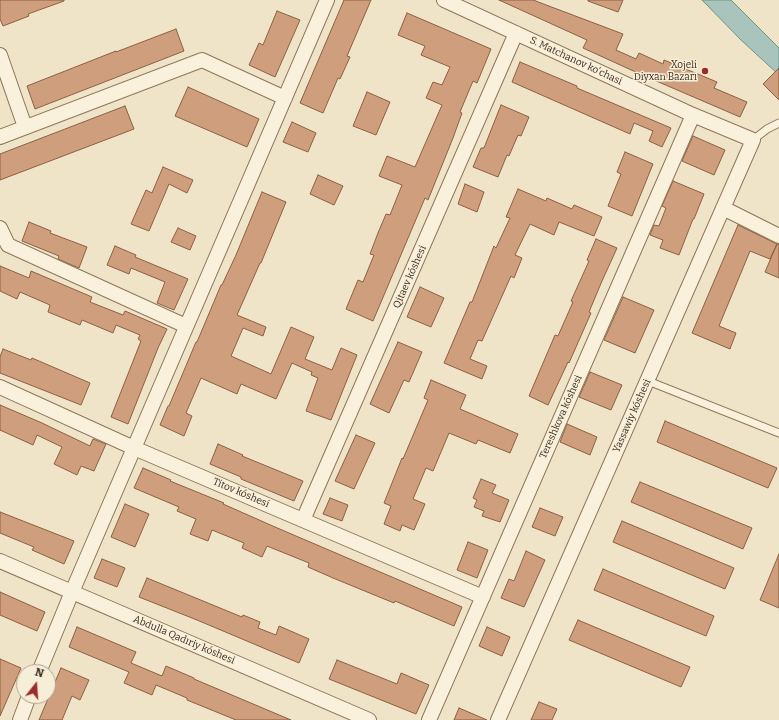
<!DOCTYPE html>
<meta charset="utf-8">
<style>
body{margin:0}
#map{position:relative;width:779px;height:720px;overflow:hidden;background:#f0e4c8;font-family:Bitter,serif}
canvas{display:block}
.north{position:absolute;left:16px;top:664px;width:40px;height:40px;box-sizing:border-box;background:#f7eed8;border:1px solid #ada18e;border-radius:50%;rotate:17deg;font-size:11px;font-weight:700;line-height:16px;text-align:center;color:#3d2e20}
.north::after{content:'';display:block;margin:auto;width:14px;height:18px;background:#9e2a2b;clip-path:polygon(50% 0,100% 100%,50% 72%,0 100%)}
</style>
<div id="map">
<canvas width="779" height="720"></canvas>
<div class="north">N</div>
</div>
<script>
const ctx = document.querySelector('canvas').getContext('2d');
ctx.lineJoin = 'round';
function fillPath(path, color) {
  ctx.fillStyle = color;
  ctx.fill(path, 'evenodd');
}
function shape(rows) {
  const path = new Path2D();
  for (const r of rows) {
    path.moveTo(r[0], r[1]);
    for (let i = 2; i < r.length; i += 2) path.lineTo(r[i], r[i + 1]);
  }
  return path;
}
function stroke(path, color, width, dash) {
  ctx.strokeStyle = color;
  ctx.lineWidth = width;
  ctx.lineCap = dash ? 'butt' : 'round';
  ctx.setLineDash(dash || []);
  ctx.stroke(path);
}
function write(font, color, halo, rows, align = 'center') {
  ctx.font = font + ' Bitter,serif';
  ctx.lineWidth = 3;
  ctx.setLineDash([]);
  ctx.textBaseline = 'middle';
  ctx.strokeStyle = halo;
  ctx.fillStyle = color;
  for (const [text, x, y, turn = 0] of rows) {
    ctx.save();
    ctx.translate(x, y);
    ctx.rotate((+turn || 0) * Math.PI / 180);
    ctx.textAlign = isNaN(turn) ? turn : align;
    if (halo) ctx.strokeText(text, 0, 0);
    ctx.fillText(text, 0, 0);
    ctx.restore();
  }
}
const water = shape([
 [702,0,731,0,779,48,779,75,741,40,702,0]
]);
const building = shape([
 [0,0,64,0,64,1,28,14,29,16,3,26,0,19,0,0],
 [344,0,371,0,347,56,350,57,340,79,338,78,323,113,300,103,344,0],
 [499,0,533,0,623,34,616,50,636,59,639,53,663,64,664,60,717,82,714,88,747,102,740,117,640,74,583,48,587,40,499,0],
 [588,0,623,0,618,12,588,1,588,0],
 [277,11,300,20,275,77,249,65,259,43,263,45,277,11],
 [407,13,491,49,477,83,473,81,460,112,462,113,453,138,428,200,425,198,373,321,346,309,358,280,363,282,374,255,370,254,378,233,386,214,390,215,402,185,379,176,387,156,415,167,442,105,426,98,433,82,442,85,450,67,421,55,425,46,398,35,407,13],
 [176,29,184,51,35,109,27,86,116,51,116,52,176,29],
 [520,62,577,86,577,88,671,128,662,147,649,141,653,131,634,123,630,134,512,82,520,62],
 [779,68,779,100,763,84,779,68],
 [188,87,259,119,247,147,175,116,188,87],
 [367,92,390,102,376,135,353,126,367,92],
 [501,105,529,117,521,136,518,135,509,156,507,155,498,177,473,167,481,148,484,148,501,105],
 [125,106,134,129,0,180,0,154,125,106],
 [292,122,316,133,308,152,283,142,292,122],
 [693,136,725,150,714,175,682,161,693,136],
 [625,152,653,164,632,216,608,206,621,174,617,172,625,152],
 [163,167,193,180,187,193,169,184,149,231,131,224,146,190,152,193,163,167],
 [318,175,343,186,334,205,310,194,318,175],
 [673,181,704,194,694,219,693,219,679,255,660,248,663,240,650,235,654,225,659,226,666,208,662,206,673,181],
 [465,184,484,192,477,212,458,204,465,184],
 [518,189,546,201,547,198,572,209,574,205,602,217,594,236,559,222,554,235,530,224,515,255,522,258,514,278,511,276,482,341,478,340,470,359,487,366,482,379,444,363,470,302,472,302,494,246,496,248,510,218,506,217,518,189],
 [262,192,286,202,261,263,260,263,237,315,266,327,263,336,243,328,231,356,271,374,291,327,314,337,305,359,332,370,341,348,357,355,331,420,306,411,318,378,311,375,312,372,292,363,276,399,241,384,237,394,201,378,186,413,192,416,184,436,160,425,168,406,169,406,196,342,197,342,221,285,222,285,236,255,262,192],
 [29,222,51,231,50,233,87,247,79,268,58,259,59,256,22,241,29,222],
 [738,225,777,244,770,259,750,251,719,326,736,333,730,349,692,333,738,225],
 [178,228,196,236,190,250,171,242,178,228],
 [596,239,617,248,602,281,589,312,591,313,569,363,568,362,548,405,529,396,555,335,558,336,573,302,571,301,589,261,587,260,596,239],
 [777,244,779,244,779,278,765,272,777,244],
 [115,246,136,255,135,257,188,279,174,310,157,303,165,282,131,268,129,274,107,265,115,246],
 [0,266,29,278,31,271,92,297,90,302,123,315,125,311,167,329,158,348,128,424,111,417,141,341,138,339,140,335,116,325,113,333,82,320,80,325,48,312,50,305,20,292,17,299,0,291,0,266],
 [420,287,444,298,431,327,407,317,420,287],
 [623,297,654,310,635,353,604,340,623,297],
 [398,342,422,352,409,382,404,380,389,413,370,404,398,342],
 [3,349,31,360,32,358,90,383,81,405,0,373,0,357,3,349],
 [590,372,622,385,611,410,579,397,590,372],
 [431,380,466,395,460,409,518,434,510,453,478,440,476,444,449,433,433,471,426,468,413,499,425,504,414,530,402,525,400,531,384,524,391,506,384,503,402,458,403,459,428,400,424,398,431,380],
 [0,405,42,423,90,446,93,439,106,444,94,471,81,466,77,475,54,464,62,447,37,435,33,445,0,430,0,405],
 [665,421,777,468,768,488,657,442,665,421],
 [567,424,597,437,590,455,560,442,567,424],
 [356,435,375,443,354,489,335,481,356,435],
 [218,444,243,455,242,456,303,481,294,501,241,479,241,477,210,464,218,444],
 [143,468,171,480,170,481,224,503,223,504,275,527,462,607,454,626,395,601,394,603,333,578,308,567,309,563,267,546,262,557,242,548,244,543,212,530,208,541,190,534,196,519,177,511,179,507,134,488,143,468],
 [481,479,496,485,492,493,509,500,500,522,482,516,484,511,474,507,477,500,473,498,481,479],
 [640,482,752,528,743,549,631,502,640,482],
 [330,498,348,505,342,521,323,514,330,498],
 [125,504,149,514,135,547,111,537,125,504],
 [540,508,563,517,555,536,532,527,540,508],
 [0,512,74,541,64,564,32,550,34,547,0,533,0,512],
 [622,521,734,568,725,589,613,542,622,521],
 [468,542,488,550,477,578,457,570,468,542],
 [526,551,545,560,524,607,501,598,509,579,514,581,526,551],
 [779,554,779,608,760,600,779,554],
 [102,559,125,568,117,587,94,578,102,559],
 [603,569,714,616,706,636,594,590,603,569],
 [147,578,242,617,243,615,260,622,258,628,276,635,279,626,309,639,299,663,197,620,139,597,147,578],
 [0,592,45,612,37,631,0,615,0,592],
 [578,620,690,667,681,687,569,640,578,620],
 [77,627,136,652,131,663,162,676,166,666,194,678,194,679,291,720,236,720,187,700,187,698,156,685,152,695,124,683,129,672,69,647,77,627],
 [487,627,510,637,502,656,479,646,487,627],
 [0,659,21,668,0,716,0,659],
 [337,660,397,684,401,673,429,685,416,714,329,679,337,660],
 [61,668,89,680,80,700,72,696,62,720,39,720,61,668],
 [539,702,557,709,552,720,531,720,539,702],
 [459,708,487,720,454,720,459,708]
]);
const lane = shape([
 [753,140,767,129,779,123],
 [648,381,779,433]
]);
const street = shape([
 [444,0,693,115,753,140,498,720],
 [0,55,25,127],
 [0,137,202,60,285,98],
 [723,208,779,236],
 [0,228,8,245,186,326],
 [0,387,134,448,483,597],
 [303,520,516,33],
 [0,561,369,720],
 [39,672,72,592,327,0],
 [20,720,29,696],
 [429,720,693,115]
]);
const markers = [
 [705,71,4,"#9e2a2b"]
];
const streetNames = [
 ["S. Matchanov ko'chasi",576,61,25],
 ["Qitaev kóshesi",410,277,-66],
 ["Yassawiy kóshesi",632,416,-66],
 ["Tereshkova kóshesi",561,417,-66],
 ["Titov kóshesi",241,493,23],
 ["Abdulla Qadıriy kóshesi",184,640,23]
];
const poiNames = [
 ["Xojeli",697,65],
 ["Diyxan Bazarı",697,77]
];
fillPath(water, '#a9c4bc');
stroke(water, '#6f938a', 1);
fillPath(building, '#cf9f7d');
stroke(building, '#8d5f41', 1);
stroke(lane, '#8d765c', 9);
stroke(street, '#8d765c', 16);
stroke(lane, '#faf1dc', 7);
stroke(street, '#faf1dc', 14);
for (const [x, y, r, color] of markers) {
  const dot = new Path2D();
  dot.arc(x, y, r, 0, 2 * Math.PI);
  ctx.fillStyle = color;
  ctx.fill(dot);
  stroke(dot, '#f7eed8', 1.5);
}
write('10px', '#3d2e20', '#f7eed8', streetNames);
write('10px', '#3d2e20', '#f7eed8', poiNames, 'right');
</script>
